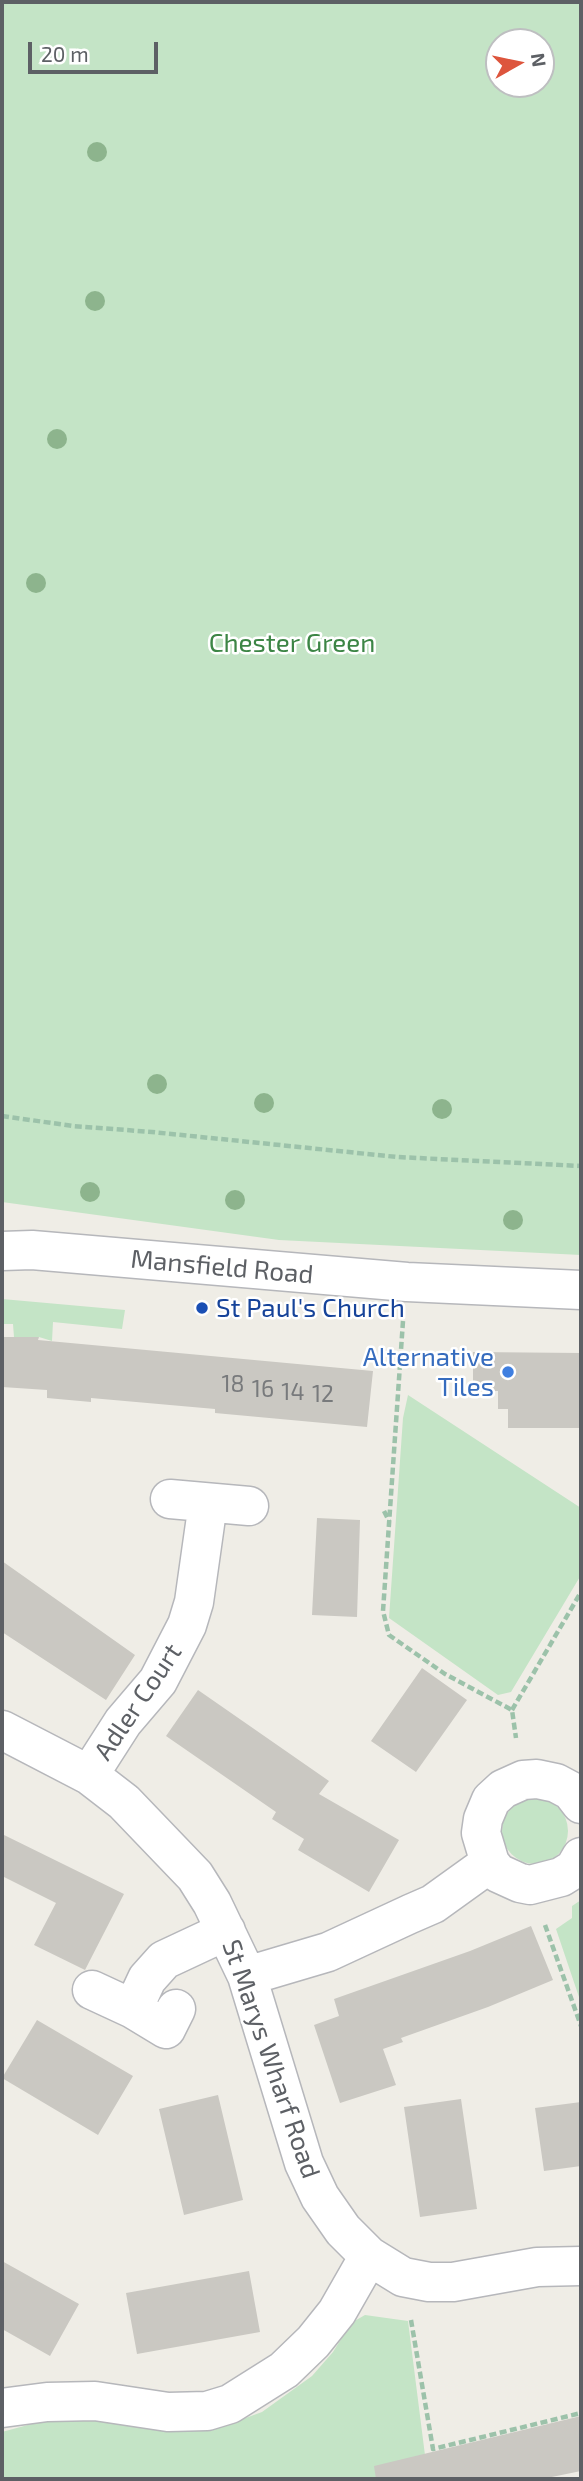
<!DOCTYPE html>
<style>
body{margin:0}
#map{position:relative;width:583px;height:2481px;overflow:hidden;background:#efede6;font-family:"Exo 2",sans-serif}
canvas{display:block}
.frame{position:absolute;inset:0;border:4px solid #5d6065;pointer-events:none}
.north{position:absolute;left:485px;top:28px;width:70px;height:70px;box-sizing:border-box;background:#fff;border:2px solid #bebfc1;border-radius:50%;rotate:81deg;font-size:19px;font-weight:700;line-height:28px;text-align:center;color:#5d6065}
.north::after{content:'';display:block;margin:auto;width:24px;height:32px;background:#dd553d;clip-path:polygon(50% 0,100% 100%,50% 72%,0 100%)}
.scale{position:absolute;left:28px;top:42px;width:130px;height:32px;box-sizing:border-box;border:4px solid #5d6065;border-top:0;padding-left:9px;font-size:21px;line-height:24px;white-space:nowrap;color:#5d6065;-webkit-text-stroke:5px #fff;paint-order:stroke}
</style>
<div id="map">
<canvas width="583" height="2481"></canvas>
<div class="frame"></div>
<div class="north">N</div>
<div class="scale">20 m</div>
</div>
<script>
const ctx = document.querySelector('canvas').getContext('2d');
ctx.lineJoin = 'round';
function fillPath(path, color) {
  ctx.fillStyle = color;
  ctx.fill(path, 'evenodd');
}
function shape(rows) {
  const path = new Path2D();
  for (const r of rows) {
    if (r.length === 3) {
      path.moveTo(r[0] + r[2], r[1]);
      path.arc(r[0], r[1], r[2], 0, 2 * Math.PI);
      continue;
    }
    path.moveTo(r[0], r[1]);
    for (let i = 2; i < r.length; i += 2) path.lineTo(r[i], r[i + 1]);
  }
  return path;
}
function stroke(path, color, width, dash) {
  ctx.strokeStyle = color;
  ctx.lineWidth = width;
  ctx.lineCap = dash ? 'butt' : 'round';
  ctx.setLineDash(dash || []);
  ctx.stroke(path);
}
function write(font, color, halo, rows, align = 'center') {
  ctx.font = font + ' "Exo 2",sans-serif';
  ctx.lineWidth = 5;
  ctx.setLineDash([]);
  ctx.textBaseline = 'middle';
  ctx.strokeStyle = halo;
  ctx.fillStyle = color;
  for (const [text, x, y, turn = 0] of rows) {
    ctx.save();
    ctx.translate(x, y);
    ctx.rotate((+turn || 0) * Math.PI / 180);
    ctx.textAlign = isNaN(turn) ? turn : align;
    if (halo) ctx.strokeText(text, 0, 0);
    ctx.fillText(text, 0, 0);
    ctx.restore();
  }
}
const green = shape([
 [2,2,581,2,581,1255,279,1240,2,1202],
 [541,42,541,84,499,84,499,42],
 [2,1299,125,1310,122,1329,53,1322,52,1341,39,1337,14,1337,13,1324,2,1324],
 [408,1395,581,1508,581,1575,511,1692,498,1695,389,1618,403,1418],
 [535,1831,33],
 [581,1900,581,2003,556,1929,572,1918,572,1906],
 [365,2315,408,2321,428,2479,2,2479,2,2432,50,2419,83,2417,150,2429,196,2429,229,2424,262,2412,312,2376,333,2352,351,2323]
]);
const building = shape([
 [2,1337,39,1337,38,1340,373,1371,367,1427,215,1413,215,1409,91,1398,91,1402,47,1398,47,1390,2,1387],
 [473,1352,581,1353,581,1428,508,1428,508,1409,498,1409,498,1391,473,1391],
 [317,1518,360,1520,357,1617,312,1615],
 [2,1561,135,1655,106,1700,2,1632],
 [422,1668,467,1700,416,1772,371,1741],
 [198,1690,329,1781,319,1794,399,1840,369,1892,298,1850,304,1839,272,1819,276,1812,166,1736],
 [2,1834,124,1894,85,1970,34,1945,56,1903,2,1876],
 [531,1926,553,1980,488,2007,401,2038,403,2042,383,2049,396,2085,340,2103,314,2025,339,2016,334,1999,470,1951],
 [37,2020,133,2076,98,2135,2,2078],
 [218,2095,243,2200,184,2215,159,2109],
 [461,2099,477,2209,420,2217,404,2107],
 [581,2102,581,2166,544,2171,535,2108],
 [2,2261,79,2304,50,2356,2,2329],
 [249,2271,260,2332,137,2354,126,2293],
 [581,2416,581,2471,542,2479,376,2479,374,2466]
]);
const path = shape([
 [2,1116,73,1126,152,1132,397,1157,581,1166],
 [403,1321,383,1611,389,1635,445,1674,512,1710,516,1738],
 [384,1511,389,1521],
 [512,1710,581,1592],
 [545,1925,581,2026],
 [411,2320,433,2449,581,2413]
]);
const minor = shape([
 [2,1251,32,1250,407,1282,581,1290],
 [170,1499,249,1506],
 [2,1730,89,1775,124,1802,195,1876,212,1903,247,1976,304,2163,320,2197,343,2230,369,2256,403,2277,429,2282,453,2282,537,2267,581,2266],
 [89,1775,123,1722,158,1681,187,1625,194,1602,208,1503],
 [581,1804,571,1791,556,1783,537,1779,523,1780,503,1789,491,1800,483,1819,481,1833,490,1863,498,1873,520,1883,530,1885,561,1877,574,1869,581,1857],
 [247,1976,328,1952,410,1914,433,1904,490,1863],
 [92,1990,133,2009,166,2029,176,2009],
 [133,2009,147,1979,164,1960,226,1931],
 [2,2408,47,2402,95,2401,168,2412,207,2411,230,2404,284,2370,313,2342,337,2312,369,2256]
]);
const trees = [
 [97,152],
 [95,301],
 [57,439],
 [36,583],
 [157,1084],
 [264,1103],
 [442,1109],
 [90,1192],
 [235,1200],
 [513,1220]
];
const markers = [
 [202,1308,7,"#1a4fb4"],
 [508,1372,7,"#3f7fe0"]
];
const numberNames = [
 ["18",233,1384],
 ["16",263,1389],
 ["14",293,1392],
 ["12",323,1394]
];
const parkNames = [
 ["Chester Green",292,643]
];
const streetNames = [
 ["Mansfield Road",222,1267,5],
 ["Adler Court",138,1702,-56],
 ["St Marys Wharf Road",271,2059,71]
];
const transitNames = [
 ["St Paul's Church",216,1308]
];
const shopNames = [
 ["Alternative",494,1357],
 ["Tiles",494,1387]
];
fillPath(green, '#c4e4c6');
fillPath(building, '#cac8c2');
stroke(minor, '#b6b7bb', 41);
stroke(path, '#9cc2aa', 4.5, [7, 3.5]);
stroke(minor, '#fff', 38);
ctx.fillStyle = '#8db48d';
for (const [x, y] of trees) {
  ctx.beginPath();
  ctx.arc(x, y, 10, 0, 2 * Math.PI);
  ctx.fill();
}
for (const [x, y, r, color] of markers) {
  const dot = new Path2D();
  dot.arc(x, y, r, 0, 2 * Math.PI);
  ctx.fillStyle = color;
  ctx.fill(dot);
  stroke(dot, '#fff', 2.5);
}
write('23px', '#787a7c', null, numberNames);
write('26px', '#3c8545', '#fff', parkNames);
write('26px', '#5d6065', '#fff', streetNames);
write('26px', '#164399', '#fff', transitNames, 'left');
write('26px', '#366cbe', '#fff', shopNames, 'right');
</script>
